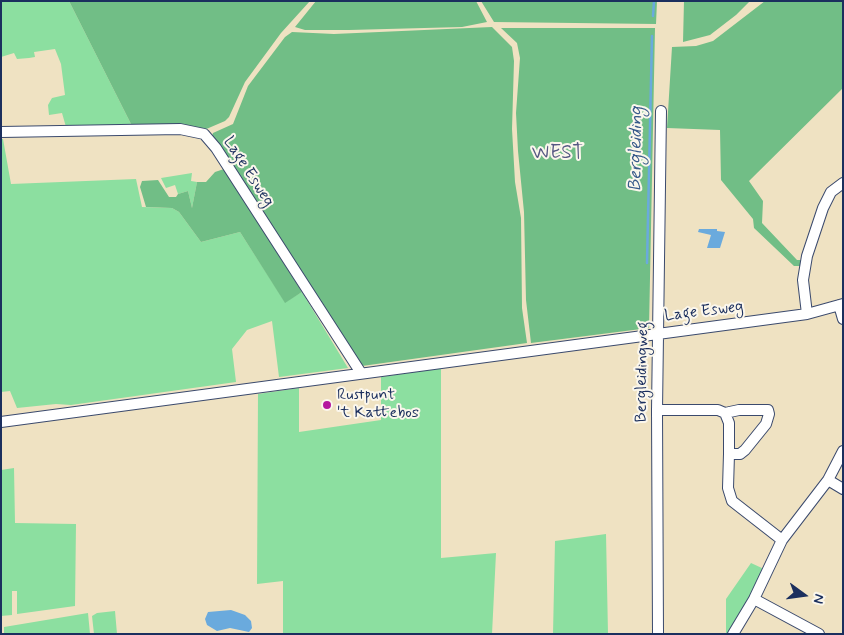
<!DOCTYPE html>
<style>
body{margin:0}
#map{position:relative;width:844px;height:635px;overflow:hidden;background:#efe2c2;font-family:Mynerve,sans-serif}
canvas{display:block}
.frame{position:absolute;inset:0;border:2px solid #1b2f5e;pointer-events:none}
.north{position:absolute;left:779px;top:570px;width:50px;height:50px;-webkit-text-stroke:4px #fbf7ec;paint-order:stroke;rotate:104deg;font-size:14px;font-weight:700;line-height:20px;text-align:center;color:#1b2f5e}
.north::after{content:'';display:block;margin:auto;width:18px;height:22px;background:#1b2f5e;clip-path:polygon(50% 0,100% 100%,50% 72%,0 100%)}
</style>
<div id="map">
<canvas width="844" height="635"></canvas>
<div class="frame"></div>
<div class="north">N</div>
</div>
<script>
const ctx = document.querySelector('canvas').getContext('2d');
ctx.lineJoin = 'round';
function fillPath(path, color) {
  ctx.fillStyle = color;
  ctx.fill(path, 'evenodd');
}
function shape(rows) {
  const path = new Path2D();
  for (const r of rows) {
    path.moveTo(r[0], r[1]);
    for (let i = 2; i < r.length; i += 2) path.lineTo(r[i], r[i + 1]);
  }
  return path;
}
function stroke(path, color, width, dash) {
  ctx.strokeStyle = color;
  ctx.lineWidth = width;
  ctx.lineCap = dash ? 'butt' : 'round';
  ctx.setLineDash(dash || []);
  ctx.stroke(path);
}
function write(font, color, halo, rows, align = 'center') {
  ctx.font = font + ' Mynerve,sans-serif';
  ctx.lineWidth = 4;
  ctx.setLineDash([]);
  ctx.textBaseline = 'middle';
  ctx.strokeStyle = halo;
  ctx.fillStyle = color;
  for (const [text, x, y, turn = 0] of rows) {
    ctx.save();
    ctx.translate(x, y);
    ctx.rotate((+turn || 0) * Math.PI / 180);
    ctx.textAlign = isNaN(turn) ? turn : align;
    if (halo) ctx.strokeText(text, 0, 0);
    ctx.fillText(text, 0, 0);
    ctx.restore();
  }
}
const green = shape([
 [1,1,69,1,132,126,66,127,62,113,49,115,48,105,52,98,65,95,61,64,55,49,34,52,35,57,29,58,17,59,14,53,1,57],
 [1,139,3,139,11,184,136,179,142,207,172,208,179,212,201,242,240,232,285,302,302,292,348,368,279,377,272,321,247,330,232,349,236,382,71,405,56,404,17,408,10,391,1,392],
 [192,173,191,181,197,182,192,208,188,191,178,194,175,185,166,188,161,178],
 [441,368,441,558,496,553,492,634,283,634,283,581,257,584,258,394,299,388,299,432,381,420,381,377],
 [14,468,15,523,76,524,75,606,17,614,17,591,12,591,12,615,1,616,1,470],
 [606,534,608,634,553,634,555,541],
 [751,563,764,569,729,634,726,634,726,599],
 [115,611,117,634,94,634,92,616,97,613],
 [88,613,90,634,4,634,4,627]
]);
const forest = shape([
 [69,1,310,1,281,33,245,82,229,117,225,121,204,130,132,126],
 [316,1,476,1,487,22,462,27,349,30,305,30,295,27],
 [481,1,657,1,656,24,494,22],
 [684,1,750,1,736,15,710,35,683,42],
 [765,1,843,1,843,88,749,181,763,201,762,223,797,260,804,260,803,266,794,266,754,228,753,219,721,180,720,130,667,128,672,47,696,46,713,41],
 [492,27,512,47,514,61,512,129,515,182,521,218,522,308,527,343,362,366,212,136,213,133,233,124,248,86,285,37,292,32,334,34],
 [501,28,655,28,649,328,531,343,526,300,524,212,518,151,516,113,520,58,517,43],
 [224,169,302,292,285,303,240,232,201,242,179,212,172,208,146,207,140,187,142,181,158,180,169,197,176,197,178,194,188,191,192,208,197,182,206,182,215,172]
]);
const water = shape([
 [699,229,717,229,717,231,725,232,720,248,707,248,711,235,698,232],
 [231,610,245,615,251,621,252,628,249,632,230,628,217,631,207,625,205,619,208,612]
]);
const stream = shape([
 [653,16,654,1],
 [647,263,652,36]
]);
const minor = shape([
 [1,132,180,129,204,134,216,148,361,373],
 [839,305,843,319],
 [807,314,803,280,807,256,823,208,831,192,843,183],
 [657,410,718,410,725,413,739,410,768,410,769,414,766,424,745,450,740,454,729,454,728,488,732,501,782,540],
 [725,413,729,423,729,454],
 [1,422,807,314,843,304],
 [828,480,843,489],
 [754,599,819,634],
 [658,634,657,410,661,111],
 [733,634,754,599,782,540,828,480,843,451]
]);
const markers = [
 [327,405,5,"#b5179e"]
];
const streetNames = [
 ["Lage Esweg",248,172,57],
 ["Lage Esweg",704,312,-7],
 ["Bergleidingweg",643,372,-89]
];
const poiNames = [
 ["Rustpunt",337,396],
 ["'t Kattebos",337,414]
];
const waterNames = [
 ["Bergleiding",637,149,-89]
];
const quarterNames = [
 ["WEST",558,154]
];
fillPath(green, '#8cdfa0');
fillPath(forest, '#71be86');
fillPath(water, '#6aaadd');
stroke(stream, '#6aaadd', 2.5);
stroke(minor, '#3b4a6d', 12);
stroke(minor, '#fff', 10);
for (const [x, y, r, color] of markers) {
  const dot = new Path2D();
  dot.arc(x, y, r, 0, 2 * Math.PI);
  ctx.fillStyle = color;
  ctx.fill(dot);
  stroke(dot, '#fbf7ec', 2);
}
write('16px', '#1b2f5e', '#fbf7ec', streetNames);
write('16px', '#1b2f5e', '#fbf7ec', poiNames, 'left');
write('italic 18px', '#375a8a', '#fbf7ec', waterNames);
ctx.letterSpacing = '1px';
write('19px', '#555883', '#fbf7ec', quarterNames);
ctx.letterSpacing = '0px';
</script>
